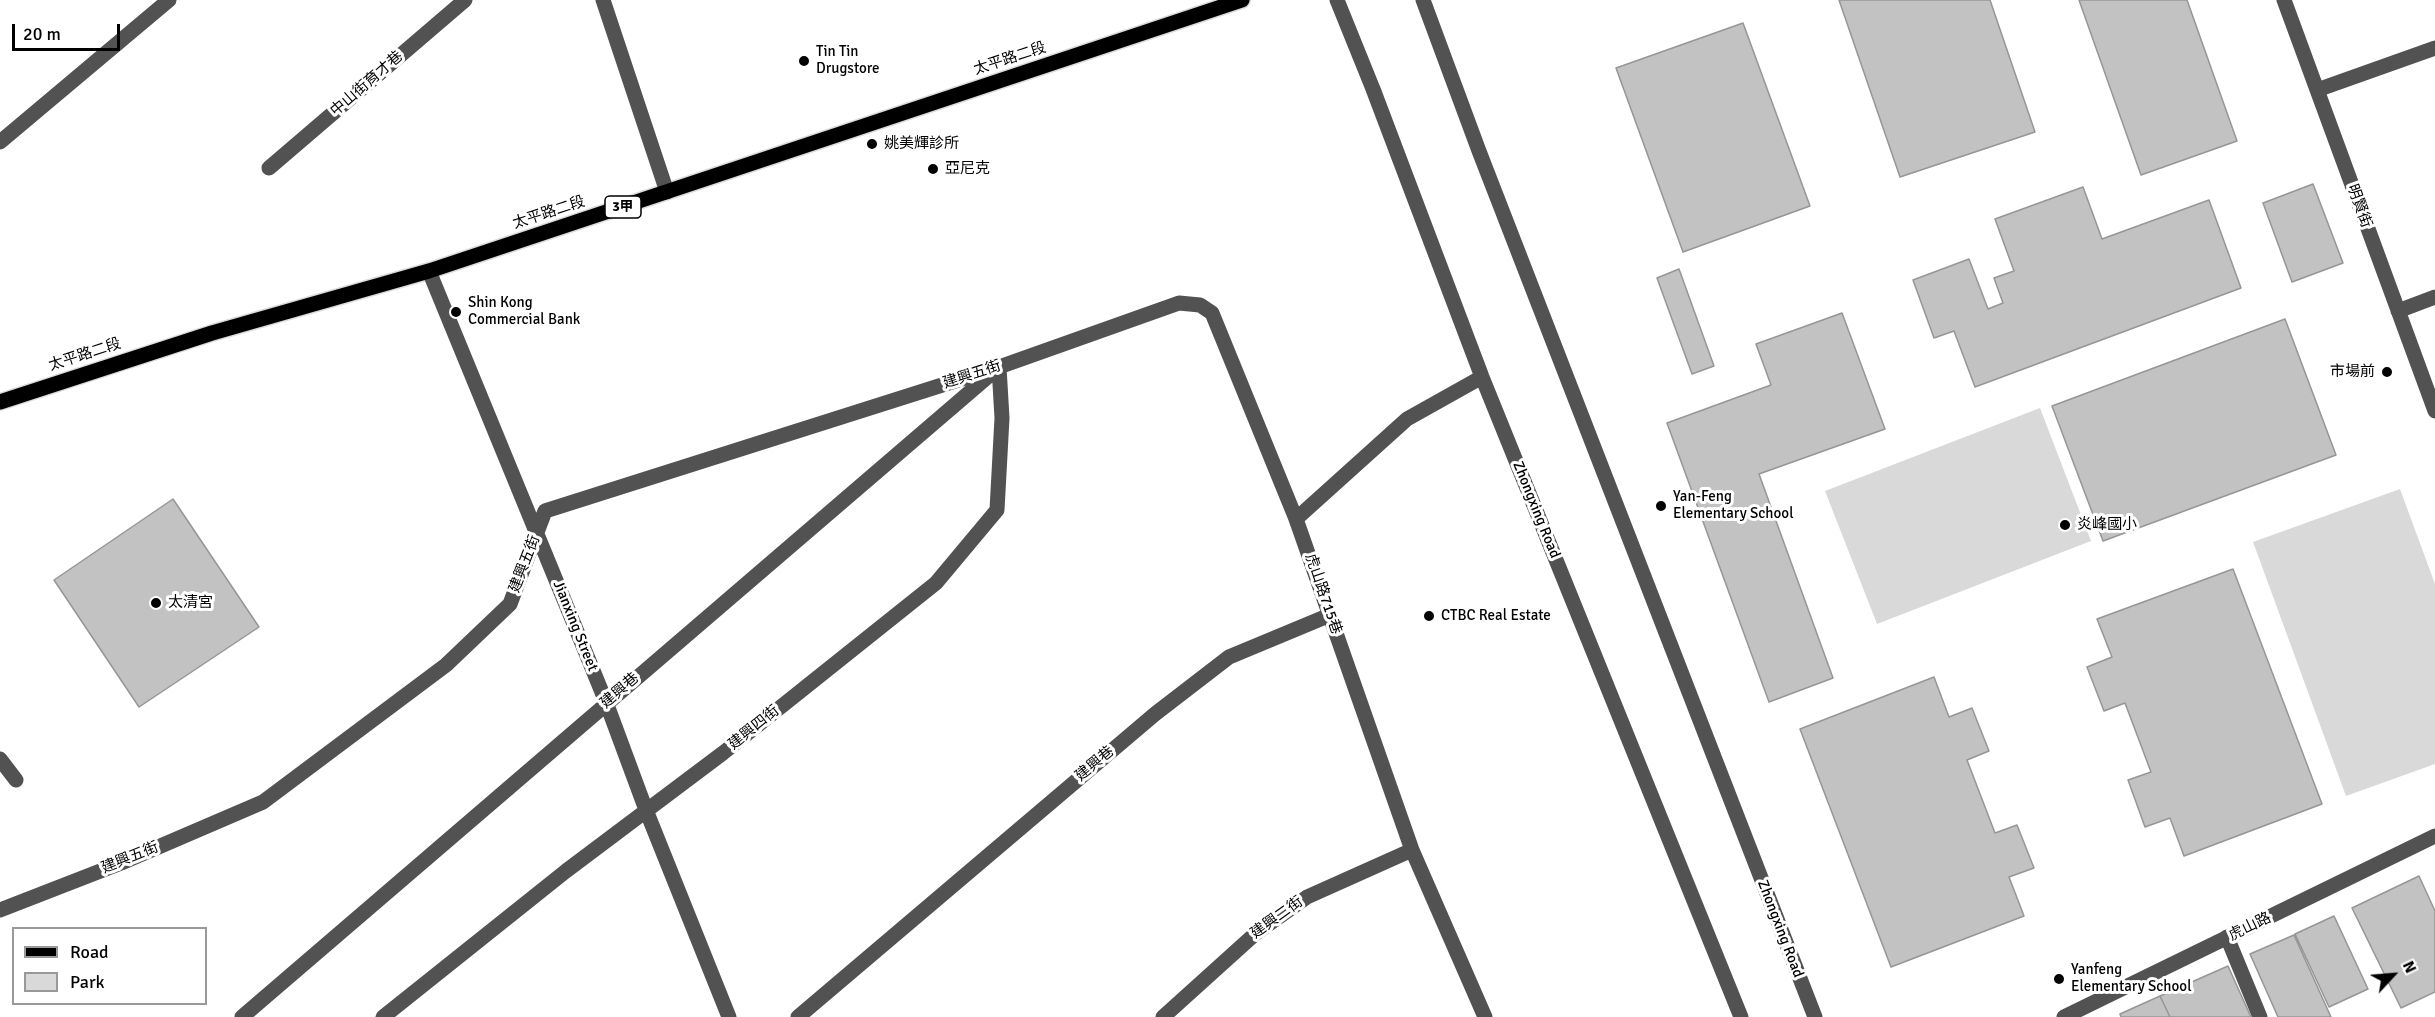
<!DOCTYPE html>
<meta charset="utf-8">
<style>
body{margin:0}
#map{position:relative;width:2435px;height:1017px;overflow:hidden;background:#fff;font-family:Signika,sans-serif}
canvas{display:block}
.legend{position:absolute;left:12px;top:927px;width:195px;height:78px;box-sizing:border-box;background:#fff;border:2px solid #999;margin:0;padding:8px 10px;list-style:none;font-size:18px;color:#000}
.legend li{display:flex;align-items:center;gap:12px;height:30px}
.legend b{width:30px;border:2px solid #999}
.north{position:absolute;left:2363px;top:945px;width:60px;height:60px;-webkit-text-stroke:4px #fff;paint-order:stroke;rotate:64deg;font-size:16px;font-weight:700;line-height:24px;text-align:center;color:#000}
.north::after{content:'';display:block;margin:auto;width:21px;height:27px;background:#000;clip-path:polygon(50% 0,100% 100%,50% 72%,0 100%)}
.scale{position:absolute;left:12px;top:24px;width:108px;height:27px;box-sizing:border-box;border:3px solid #000;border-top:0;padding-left:8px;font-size:18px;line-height:21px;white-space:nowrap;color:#000;-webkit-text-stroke:4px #fff;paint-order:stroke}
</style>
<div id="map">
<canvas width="2435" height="1017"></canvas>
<ul class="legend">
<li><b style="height:8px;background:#000"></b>Road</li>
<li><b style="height:16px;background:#d9d9d9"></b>Park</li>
</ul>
<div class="north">N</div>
<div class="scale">20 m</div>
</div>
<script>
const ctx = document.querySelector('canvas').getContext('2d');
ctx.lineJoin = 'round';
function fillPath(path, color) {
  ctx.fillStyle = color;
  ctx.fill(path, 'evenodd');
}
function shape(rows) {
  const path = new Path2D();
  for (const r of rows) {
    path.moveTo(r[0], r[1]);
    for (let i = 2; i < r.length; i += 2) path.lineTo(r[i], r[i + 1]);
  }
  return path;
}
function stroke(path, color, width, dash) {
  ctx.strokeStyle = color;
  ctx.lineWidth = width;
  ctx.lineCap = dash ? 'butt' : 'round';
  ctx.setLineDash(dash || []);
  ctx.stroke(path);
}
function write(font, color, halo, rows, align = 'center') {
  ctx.font = font + ' Signika,"Noto Sans TC",sans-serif';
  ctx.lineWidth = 6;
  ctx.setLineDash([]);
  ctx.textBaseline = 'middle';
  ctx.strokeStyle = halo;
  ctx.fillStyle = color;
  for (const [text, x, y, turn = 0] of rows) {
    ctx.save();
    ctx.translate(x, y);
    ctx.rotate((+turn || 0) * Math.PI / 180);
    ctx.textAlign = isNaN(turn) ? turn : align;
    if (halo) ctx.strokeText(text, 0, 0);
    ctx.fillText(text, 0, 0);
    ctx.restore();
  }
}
const green = shape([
 [2040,408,2091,541,1877,624,1825,491],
 [2400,489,2435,584,2435,764,2346,796,2253,542]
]);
const building = shape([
 [1839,0,1990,0,2035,132,1900,177,1839,0],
 [2079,0,2187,0,2237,141,2141,175,2079,0],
 [1743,23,1810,206,1683,252,1616,68,1743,23],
 [2313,184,2343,263,2292,282,2263,203,2313,184],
 [2083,187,2102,239,2209,200,2241,288,1975,387,1954,331,1934,338,1913,280,1969,259,1988,309,2003,303,1994,278,2014,271,1995,219,2083,187],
 [1679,269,1714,366,1692,374,1657,278,1679,269],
 [1842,313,1885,429,1759,474,1833,678,1769,702,1667,423,1771,385,1756,344,1842,313],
 [2285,319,2336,455,2103,541,2052,406,2285,319],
 [173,499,259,627,139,707,54,580,173,499],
 [2233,569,2322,804,2184,856,2170,818,2145,827,2128,780,2151,772,2125,703,2104,711,2087,667,2112,657,2097,619,2233,569],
 [1934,677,1949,717,1972,708,1989,751,1967,760,1995,833,2017,825,2034,868,2009,877,2024,916,1891,967,1800,729,1934,677],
 [2419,876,2435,911,2435,992,2401,1008,2352,908,2419,876],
 [2334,916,2368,989,2329,1007,2295,934,2334,916],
 [2294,935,2331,1017,2278,1017,2250,954,2294,935],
 [2228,966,2251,1017,2170,1017,2160,996,2228,966],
 [2160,996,2170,1017,2121,1017,2120,1014,2160,996]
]);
const minor = shape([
 [603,0,667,192],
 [1337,0,1373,89,1482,377,1741,1017],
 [1423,0,1479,151,1815,1017],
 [2284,0,2435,411],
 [2317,90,2435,48],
 [0,142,169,0],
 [269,168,465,0],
 [429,271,606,702,646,810,729,1017],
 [2398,311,2435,297],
 [1296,519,1407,419,1482,377],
 [0,759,16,780],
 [0,910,121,863,263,802,446,665,510,604,545,511,999,367,1179,303,1200,305,1212,313,1296,519,1412,850,1485,1017],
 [2227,937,2260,1017],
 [242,1017,992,373],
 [383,1017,566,871,723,753,936,583,997,510,1002,418,999,367],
 [798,1017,1155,714,1229,657,1330,615],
 [1163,1017,1255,934,1307,897,1412,850],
 [2064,1017,2435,836]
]);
const major = shape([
 [0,402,212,333,429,271,1242,0]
]);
const markers = [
 [804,61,6,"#000"],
 [872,144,6,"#000"],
 [933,169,6,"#000"],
 [456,312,6,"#000"],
 [2387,372,6,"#000"],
 [1661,506,6,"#000"],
 [2065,525,6,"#000"],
 [156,603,6,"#000"],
 [1429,616,6,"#000"],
 [2059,979,6,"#000"]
];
const shields = [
 [623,207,36]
];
const shieldNames = [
 ["3甲",623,207]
];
const poiNames = [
 ["Tin Tin",816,52],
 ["Drugstore",816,69],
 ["姚美輝診所",884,144],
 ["亞尼克",945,169],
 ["Shin Kong",468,303],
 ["Commercial Bank",468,320],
 ["市場前",2375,372,"right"],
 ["Yan-Feng",1673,497],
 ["Elementary School",1673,514],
 ["炎峰國小",2077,525],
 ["太清宮",168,603],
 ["CTBC Real Estate",1441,616],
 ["Yanfeng",2071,970],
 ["Elementary School",2071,987]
];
const streetNames = [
 ["太平路二段",1010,59,-18],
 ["中山街育才巷",367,84,-41],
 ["明賢街",2359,206,70],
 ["太平路二段",549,213,-18],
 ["太平路二段",85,355,-18],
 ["建興五街",972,375,-18],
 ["Zhongxing Road",1536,510,68],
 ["建興五街",525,564,-69],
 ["虎山路715巷",1323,594,71],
 ["Jianxing Street",575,626,68],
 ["建興巷",620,691,-41],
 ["建興四街",754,728,-39],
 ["建興巷",1095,764,-40],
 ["建興五街",130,858,-22],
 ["建興二街",1277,918,-36],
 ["虎山路",2250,927,-26],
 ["Zhongxing Road",1780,929,69]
];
fillPath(green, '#d9d9d9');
fillPath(building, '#c2c2c2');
stroke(building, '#969696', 1.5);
stroke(major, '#dbdbdb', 18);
stroke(minor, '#525252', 15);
stroke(major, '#000', 15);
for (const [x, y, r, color] of markers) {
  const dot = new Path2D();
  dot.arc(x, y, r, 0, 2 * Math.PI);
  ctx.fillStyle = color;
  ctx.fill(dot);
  stroke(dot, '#fff', 2);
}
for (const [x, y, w] of shields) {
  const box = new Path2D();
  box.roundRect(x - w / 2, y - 11, w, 22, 4.5);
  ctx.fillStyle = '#fff';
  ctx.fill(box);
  stroke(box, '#000', 1.5);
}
write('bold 14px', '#000', null, shieldNames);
write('15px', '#000', '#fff', poiNames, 'left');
write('15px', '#000', '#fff', streetNames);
</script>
